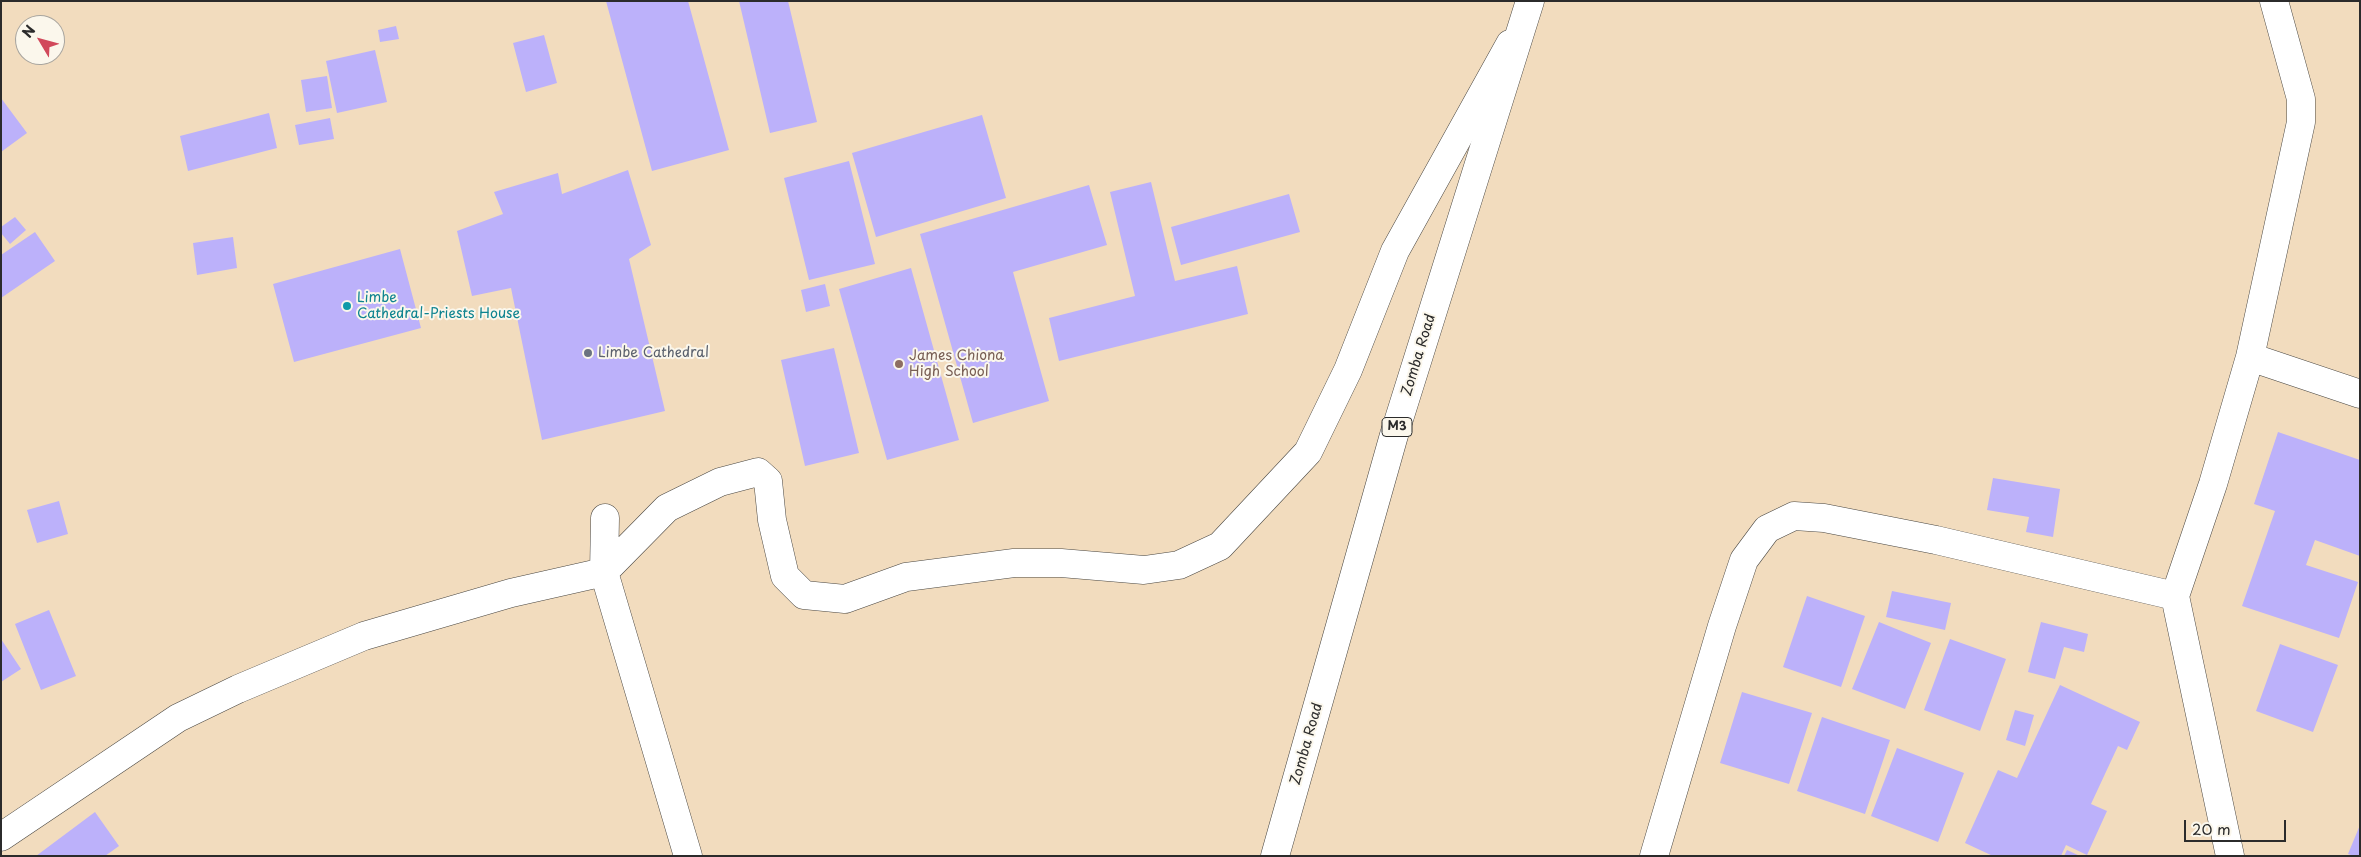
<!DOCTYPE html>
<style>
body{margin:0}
#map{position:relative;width:2361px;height:857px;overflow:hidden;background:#f2dcbe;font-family:"Playpen Sans",sans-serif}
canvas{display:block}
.frame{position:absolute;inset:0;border:2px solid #2b2b2b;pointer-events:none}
.north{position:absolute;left:15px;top:15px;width:50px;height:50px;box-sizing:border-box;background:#fbf7ec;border:1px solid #a8a59f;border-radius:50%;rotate:307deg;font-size:14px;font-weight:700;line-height:20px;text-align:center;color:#2b2b2b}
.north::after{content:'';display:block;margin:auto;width:18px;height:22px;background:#d1495b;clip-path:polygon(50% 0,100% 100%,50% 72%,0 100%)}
.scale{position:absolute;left:2184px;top:820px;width:102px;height:22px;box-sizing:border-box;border:2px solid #2b2b2b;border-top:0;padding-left:6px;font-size:15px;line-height:18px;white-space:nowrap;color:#2b2b2b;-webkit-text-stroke:4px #fbf7ec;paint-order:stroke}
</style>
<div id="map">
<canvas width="2361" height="857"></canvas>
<div class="frame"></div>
<div class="north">N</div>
<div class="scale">20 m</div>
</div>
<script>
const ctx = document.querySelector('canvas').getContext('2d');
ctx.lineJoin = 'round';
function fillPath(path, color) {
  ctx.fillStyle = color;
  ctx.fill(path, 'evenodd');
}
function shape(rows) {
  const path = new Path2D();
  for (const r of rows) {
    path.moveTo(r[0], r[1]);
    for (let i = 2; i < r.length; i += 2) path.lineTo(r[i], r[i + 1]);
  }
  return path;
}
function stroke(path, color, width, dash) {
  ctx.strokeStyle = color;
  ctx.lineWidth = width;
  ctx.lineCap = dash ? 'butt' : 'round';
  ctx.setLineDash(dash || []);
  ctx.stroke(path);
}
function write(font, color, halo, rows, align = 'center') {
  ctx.font = font + ' "Playpen Sans",sans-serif';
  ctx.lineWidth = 4;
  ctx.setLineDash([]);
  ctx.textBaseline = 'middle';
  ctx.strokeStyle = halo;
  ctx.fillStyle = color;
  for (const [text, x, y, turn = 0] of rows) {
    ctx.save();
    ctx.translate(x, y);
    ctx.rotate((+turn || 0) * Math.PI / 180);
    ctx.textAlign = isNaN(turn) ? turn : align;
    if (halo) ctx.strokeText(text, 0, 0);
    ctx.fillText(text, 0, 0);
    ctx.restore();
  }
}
const building = shape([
 [606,1,688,1,729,150,652,171],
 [739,1,788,1,817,122,770,133],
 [396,26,399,39,380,42,378,30],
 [544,35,557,83,526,92,513,43],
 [375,50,387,102,337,113,326,61],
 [327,76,332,108,306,112,301,80],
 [1,98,27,133,1,152],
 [269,113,277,148,188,171,180,136],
 [982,115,1006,198,876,237,852,153],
 [330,118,334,139,299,145,295,125],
 [849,161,875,264,809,280,784,178],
 [628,170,651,245,629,259,665,411,542,440,511,288,472,296,457,231,503,214,494,192,558,173,562,194],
 [1151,182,1175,281,1237,266,1248,314,1059,361,1049,318,1135,296,1110,192],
 [1089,185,1107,245,1013,272,1049,401,973,423,920,234],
 [1289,194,1300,232,1181,265,1171,227],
 [15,217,26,230,10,244,1,233,1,227],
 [35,232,55,261,1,298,1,255],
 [233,237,237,268,197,275,193,243],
 [400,249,421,328,294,362,273,284],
 [911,268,959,440,887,460,839,289],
 [825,284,830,306,806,312,801,290],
 [834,348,859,453,805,466,781,360],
 [2278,432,2360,460,2360,556,2315,540,2306,565,2358,582,2339,638,2242,606,2275,511,2254,504],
 [1993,478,2060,489,2053,537,2026,532,2029,517,1987,510],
 [59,501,68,534,37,543,27,510],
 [1892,591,1951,603,1945,630,1886,617],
 [1807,596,1865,616,1841,687,1783,667],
 [49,610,76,676,41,690,15,624],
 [1879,622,1931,643,1905,709,1852,689],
 [2041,622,2088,634,2084,652,2064,647,2055,679,2028,672],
 [1,639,21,669,1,682],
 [1950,639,2006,659,1980,731,1924,710],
 [2280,644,2338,665,2313,732,2256,711],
 [2060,685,2140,722,2127,750,2118,746,2091,804,2107,811,2087,855,2066,845,2061,856,1993,856,1965,843,1998,770,2017,778],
 [1742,692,1812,713,1789,784,1720,763],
 [2015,710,2034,715,2025,746,2006,740],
 [1822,717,1890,740,1865,814,1797,791],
 [1897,748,1964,773,1938,842,1871,816],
 [95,812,119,846,105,856,36,856],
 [2360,825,2360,856,2354,856,2348,854],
 [2067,850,2080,856,2064,856]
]);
const minor = shape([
 [2250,357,2360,394],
 [605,518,604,572,688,856],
 [1,837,178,718,238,689,364,636,511,593,604,572,667,508,720,482,758,472,768,481,772,520,785,576,804,595,845,599,906,577,1014,563,1061,563,1144,570,1179,565,1220,546,1308,452,1348,370,1395,251,1510,44],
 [1654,856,1722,626,1744,560,1767,529,1794,516,1824,518,1936,540,2175,596],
 [2230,856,2175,596,2213,484,2250,357,2301,122,2301,99,2274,1]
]);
const highway = shape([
 [1275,856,1394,435,1530,1]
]);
const markers = [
 [347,306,5,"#0f9aa8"],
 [588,353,5,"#6b7280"],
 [899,364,5,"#8d6e63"]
];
const shields = [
 [1397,427,30]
];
const shieldNames = [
 ["M3",1397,427]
];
const cultureNames = [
 ["Limbe",357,298],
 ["Cathedral-Priests House",357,314]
];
const worshipNames = [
 ["Limbe Cathedral",598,353]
];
const streetNames = [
 ["Zomba Road",1419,355,-73],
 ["Zomba Road",1307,744,-74]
];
const educationNames = [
 ["James Chiona",909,356],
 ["High School",909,372]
];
fillPath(building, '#bcb1fa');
stroke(minor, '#494641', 29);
stroke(highway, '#494641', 29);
stroke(minor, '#fff', 28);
stroke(highway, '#fff', 28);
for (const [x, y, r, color] of markers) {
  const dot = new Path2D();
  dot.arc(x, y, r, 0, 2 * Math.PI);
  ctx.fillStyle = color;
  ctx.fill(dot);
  stroke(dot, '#fbf7ec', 2);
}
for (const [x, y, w] of shields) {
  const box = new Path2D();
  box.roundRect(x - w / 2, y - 9.5, w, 19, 4);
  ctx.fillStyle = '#fbf7ec';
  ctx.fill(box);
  stroke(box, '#2b2b2b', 1);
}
write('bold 12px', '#2b2b2b', null, shieldNames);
write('14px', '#0d838f', '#fbf7ec', cultureNames, 'left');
write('14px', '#5b616d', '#fbf7ec', worshipNames, 'left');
write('14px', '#2b2b2b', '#fbf7ec', streetNames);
write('14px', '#785e54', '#fbf7ec', educationNames, 'left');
</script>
